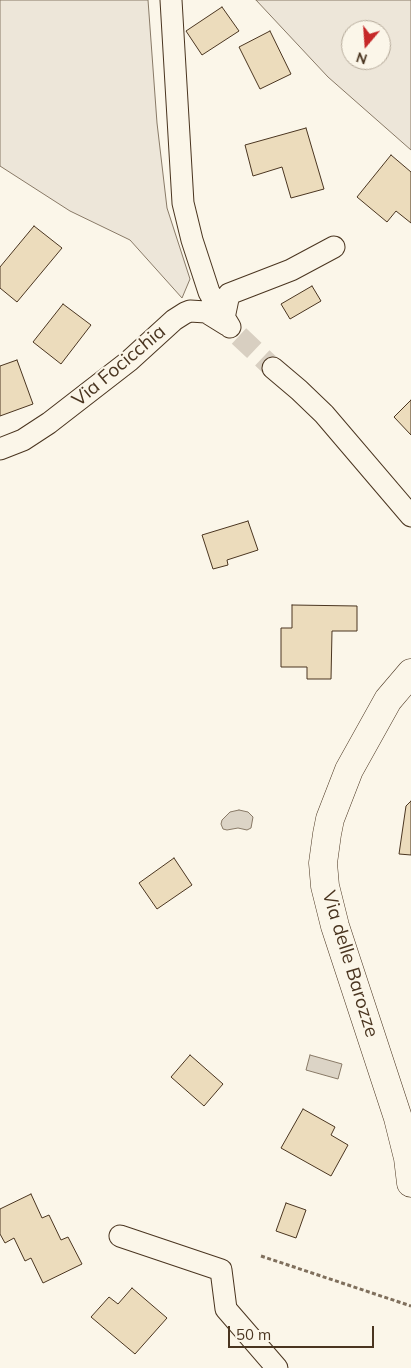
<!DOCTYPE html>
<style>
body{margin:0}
#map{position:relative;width:411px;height:1368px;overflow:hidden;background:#fbf6e9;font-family:Mulish,sans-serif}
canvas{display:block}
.north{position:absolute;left:341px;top:20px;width:50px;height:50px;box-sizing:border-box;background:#fbf6e9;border:1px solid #b4a999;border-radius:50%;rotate:198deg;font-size:14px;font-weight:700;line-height:20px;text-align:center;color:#4a3520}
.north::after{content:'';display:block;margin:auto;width:18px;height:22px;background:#c62828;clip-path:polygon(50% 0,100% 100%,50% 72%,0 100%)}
.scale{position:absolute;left:228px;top:1326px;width:146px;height:22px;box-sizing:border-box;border:2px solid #4a3520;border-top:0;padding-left:6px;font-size:15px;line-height:18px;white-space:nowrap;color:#4a3520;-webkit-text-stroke:4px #fbf6e9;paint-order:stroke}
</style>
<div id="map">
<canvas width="411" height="1368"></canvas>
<div class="north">N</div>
<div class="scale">50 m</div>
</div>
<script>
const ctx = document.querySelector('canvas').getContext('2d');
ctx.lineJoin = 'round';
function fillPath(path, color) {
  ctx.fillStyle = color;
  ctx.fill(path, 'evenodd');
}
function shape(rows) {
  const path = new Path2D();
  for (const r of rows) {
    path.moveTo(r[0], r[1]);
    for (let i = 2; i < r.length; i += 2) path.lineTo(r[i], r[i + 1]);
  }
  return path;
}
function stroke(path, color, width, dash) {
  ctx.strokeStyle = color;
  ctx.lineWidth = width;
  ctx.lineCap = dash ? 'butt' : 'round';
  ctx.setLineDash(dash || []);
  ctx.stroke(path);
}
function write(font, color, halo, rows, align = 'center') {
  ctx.font = font + ' Mulish,sans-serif';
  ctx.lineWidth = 4;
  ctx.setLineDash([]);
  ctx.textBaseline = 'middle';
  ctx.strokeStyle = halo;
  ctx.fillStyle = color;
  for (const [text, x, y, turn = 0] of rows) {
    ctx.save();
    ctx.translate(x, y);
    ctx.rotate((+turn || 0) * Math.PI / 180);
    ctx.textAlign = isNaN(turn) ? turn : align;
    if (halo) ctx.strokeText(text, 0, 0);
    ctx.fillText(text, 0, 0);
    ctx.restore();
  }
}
const green = shape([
 [0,0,148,0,157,123,167,208,190,279,182,298,130,240,70,211,0,166,0,0],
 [256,0,411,0,411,150,328,77,256,0],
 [351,30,381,30,381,60,351,60,351,30]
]);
const water = shape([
 [239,810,248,812,253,817,251,828,247,830,238,828,227,830,223,829,221,824,222,820,230,812,239,810],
 [310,1055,342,1064,338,1079,306,1070,310,1055]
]);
const building = shape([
 [222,7,239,31,202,55,186,31,222,7],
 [270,31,291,74,260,89,239,47,270,31],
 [306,128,324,189,291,198,282,167,253,176,245,145,306,128],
 [391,155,411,172,411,223,396,211,387,222,357,197,391,155],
 [34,226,62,248,17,302,0,288,0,267,34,226],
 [312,286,321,301,290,319,281,304,312,286],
 [63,304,91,325,61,364,33,342,63,304],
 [17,360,33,404,0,416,0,366,17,360],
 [411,400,411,435,394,417,411,400],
 [248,521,258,550,227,560,228,565,213,569,202,535,248,521],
 [292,605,357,606,357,631,332,631,331,679,307,679,307,667,281,667,281,628,292,628,292,605],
 [411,801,411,855,399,854,406,806,411,801],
 [174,858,192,885,157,909,139,883,174,858],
 [190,1055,223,1084,204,1106,171,1077,190,1055],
 [303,1109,335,1127,331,1135,348,1145,331,1176,281,1148,303,1109],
 [31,1194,42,1218,49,1215,61,1240,68,1237,82,1264,43,1283,31,1258,25,1261,14,1238,5,1243,0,1234,0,1209,31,1194],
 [286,1203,306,1210,296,1238,276,1231,286,1203],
 [132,1288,167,1318,135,1354,91,1317,109,1297,118,1304,132,1288]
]);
const minorTunnel = shape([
 [239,336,273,368]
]);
const path = shape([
 [261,1256,411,1306]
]);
const minor = shape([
 [171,0,183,203,192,240,209,292,230,327],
 [224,318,229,294,291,270,334,247],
 [273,368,299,390,324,414,411,516],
 [0,449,23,440,49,423,129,361,174,320,185,313,190,311,206,312,227,325],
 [120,1236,221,1270,226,1309,277,1368]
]);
const major = shape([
 [411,673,388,700,349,770,330,819,327,834,323,863,325,886,335,926,398,1118,408,1158,411,1183]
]);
const streetNames = [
 ["Via Focicchia",119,366,-40],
 ["Via delle Barozze",350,964,73]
];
fillPath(green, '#ede6d9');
stroke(green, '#887966', 1);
fillPath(water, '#dcd4c6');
stroke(water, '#887966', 1);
fillPath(building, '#ecdcbc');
stroke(building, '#4a3520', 1);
stroke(minorTunnel, '#d8cfc1', 21, [21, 11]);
stroke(minor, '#4a3520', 23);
stroke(major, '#4a3520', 29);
stroke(path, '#7f6f5c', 3, [4, 2.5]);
stroke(minor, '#fbf6e9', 21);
stroke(major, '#fbf6e9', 28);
write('19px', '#4a3520', '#fbf6e9', streetNames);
</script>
